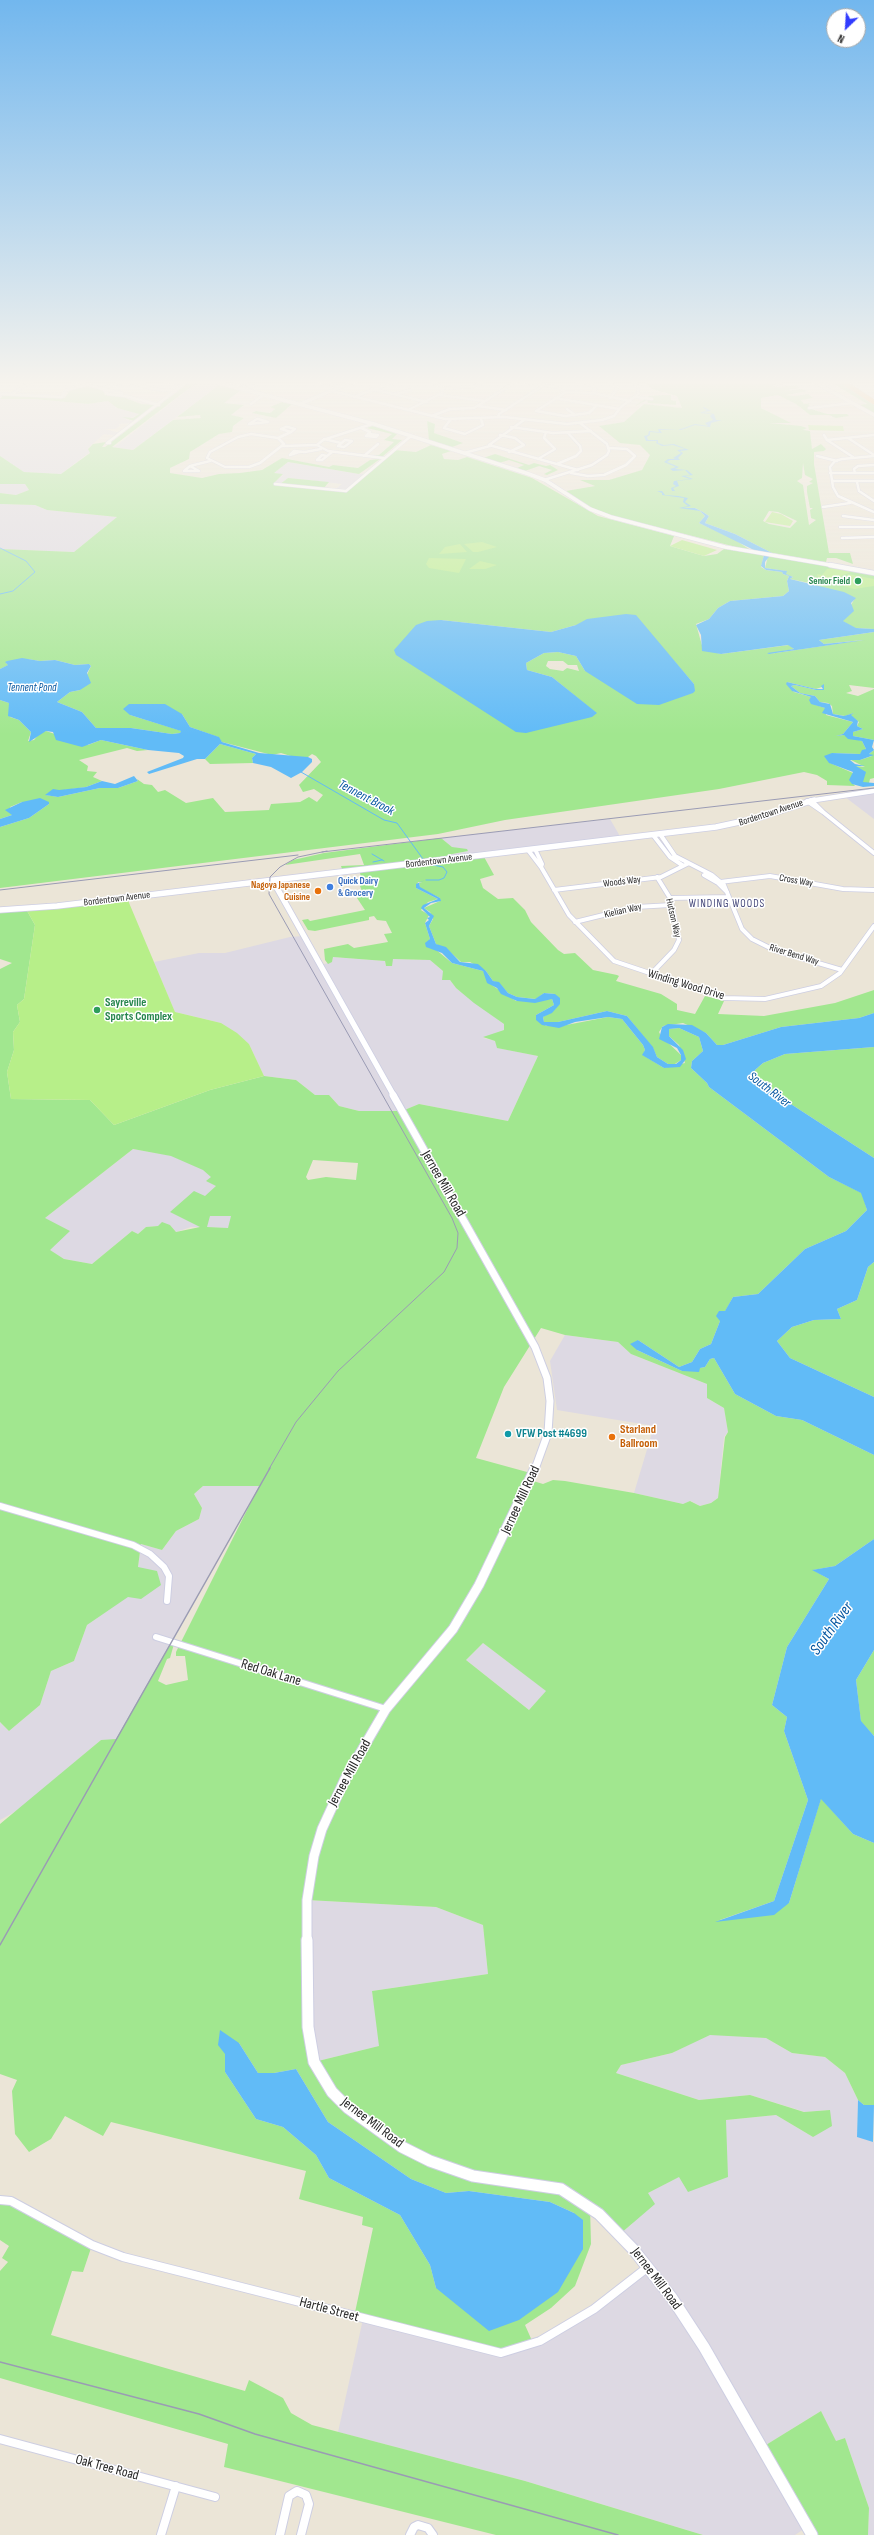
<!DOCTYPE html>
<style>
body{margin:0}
#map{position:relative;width:874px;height:2535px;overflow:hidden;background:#ebe5d7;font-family:"Sofia Sans Condensed",sans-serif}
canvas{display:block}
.north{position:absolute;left:826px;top:8px;width:40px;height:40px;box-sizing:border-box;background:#fff;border:1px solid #a9a9a9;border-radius:50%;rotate:205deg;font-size:11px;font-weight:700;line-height:16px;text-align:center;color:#272727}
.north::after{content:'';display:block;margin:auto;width:14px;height:18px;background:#313cff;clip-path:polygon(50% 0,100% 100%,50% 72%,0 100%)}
</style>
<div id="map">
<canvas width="874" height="2535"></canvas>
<div class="north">N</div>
</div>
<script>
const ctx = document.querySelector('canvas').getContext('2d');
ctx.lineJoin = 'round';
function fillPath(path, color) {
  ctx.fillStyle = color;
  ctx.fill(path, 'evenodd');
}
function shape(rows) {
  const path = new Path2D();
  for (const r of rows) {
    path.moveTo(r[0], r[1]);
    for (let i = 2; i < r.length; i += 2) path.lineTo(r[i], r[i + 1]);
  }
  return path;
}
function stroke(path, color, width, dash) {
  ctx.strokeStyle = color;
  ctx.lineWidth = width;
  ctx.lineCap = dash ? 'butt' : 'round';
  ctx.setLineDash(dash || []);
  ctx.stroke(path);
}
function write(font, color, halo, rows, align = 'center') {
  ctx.font = font + ' "Sofia Sans Condensed",sans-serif';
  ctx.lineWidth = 3;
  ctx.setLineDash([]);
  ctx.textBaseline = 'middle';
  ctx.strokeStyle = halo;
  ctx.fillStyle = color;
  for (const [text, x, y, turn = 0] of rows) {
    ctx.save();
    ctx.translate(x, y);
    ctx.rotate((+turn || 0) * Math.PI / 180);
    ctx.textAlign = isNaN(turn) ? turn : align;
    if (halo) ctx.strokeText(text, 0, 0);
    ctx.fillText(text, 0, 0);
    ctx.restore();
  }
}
const industrial = shape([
 [200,380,219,385,133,450,112,447,116,446],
 [0,399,34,399,88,404,108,401,117,408,140,414,126,420,134,421,132,423,119,424,120,426,115,429,104,429,121,433,117,436,104,434,88,448,90,452,61,474,24,472,0,456],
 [288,462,359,474,367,474,345,492,333,491,342,484,288,478,279,485,272,484,283,475,274,473],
 [16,483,25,484,29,490,16,495,0,493,0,484],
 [0,504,35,505,47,510,117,517,74,552,0,549],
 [874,791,874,819,845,797],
 [610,819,621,838,448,860,447,855,468,851,452,847,441,838],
 [303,936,320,965,332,962,333,957,385,961,386,966,392,966,392,959,430,960,443,971,456,988,504,1024,504,1030,483,1038,495,1041,498,1048,538,1056,508,1121,419,1104,402,1111,359,1111,339,1106,329,1095,315,1095,296,1080,264,1076,249,1044,221,1023,175,1012,154,962,199,953,225,953,290,937],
 [133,1149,214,1163,265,1174,228,1228,191,1227,176,1232,170,1225,146,1227,138,1234,132,1231,92,1264,64,1259,49,1250,45,1218],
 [565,1335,618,1342,631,1354,707,1384,707,1398,724,1408,728,1432,724,1437,718,1498,711,1503,700,1506,691,1501,683,1504,634,1493,654,1426,557,1410,550,1361],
 [203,1486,259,1486,116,1740,101,1740,20,1809,0,1820,0,1722,9,1731,40,1705,51,1671,74,1661,87,1625,128,1596,138,1568,141,1544,162,1550,176,1531,199,1519,202,1508,194,1494],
 [483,1643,547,1691,529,1710,466,1660],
 [307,1900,436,1907,483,1925,488,1974,372,1991,380,2046,314,2062],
 [710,2034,766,2038,792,2053,825,2057,845,2073,858,2100,857,2136,874,2142,874,2535,868,2535,869,2508,845,2438,836,2441,821,2411,761,2448,807,2527,795,2535,703,2535,525,2481,338,2432,363,2319,427,2335,540,2341,594,2309,648,2268,620,2234,632,2224,648,2193,680,2176,726,2120,776,2115,813,2137,830,2110,805,2112,750,2095,699,2100,616,2073,621,2065,672,2053]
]);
const green = shape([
 [192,380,200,380,112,447,133,450,173,420,201,418,200,415,177,417,219,385,241,390,224,403,244,405,231,415,244,418,233,426,232,432,219,434,190,452,189,459,170,468,170,473,202,478,219,474,240,473,262,470,282,458,329,467,333,465,358,468,370,460,380,459,359,474,288,462,274,473,283,474,273,484,345,492,394,450,416,452,431,445,451,451,442,454,444,459,458,460,467,457,532,478,598,516,674,536,670,546,704,556,717,554,724,549,764,555,761,567,766,570,782,572,783,574,789,576,787,581,789,591,783,596,730,601,718,608,709,619,696,624,703,649,721,654,789,645,794,649,769,654,863,640,824,644,819,640,874,632,874,688,849,685,852,691,846,693,858,696,874,689,874,740,853,736,853,732,863,729,857,726,859,722,850,715,854,713,845,716,833,714,832,706,828,703,820,702,815,696,800,693,791,686,795,685,816,690,824,690,822,687,816,689,787,682,794,692,811,697,816,705,825,708,826,715,853,722,843,734,836,736,844,735,862,741,866,749,860,754,832,753,830,763,853,773,850,780,855,786,827,785,827,781,817,775,804,772,719,789,505,820,438,834,0,888,0,827,29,818,49,804,22,802,10,807,12,815,0,819,0,700,9,703,10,717,19,720,31,732,28,741,34,740,40,733,46,731,88,745,101,740,148,750,137,751,127,748,79,760,88,766,87,771,97,772,93,777,102,781,86,787,50,792,46,795,58,797,100,788,118,788,138,781,137,779,144,784,152,785,158,792,165,790,186,803,213,798,225,812,269,810,271,804,300,802,309,797,317,802,323,795,314,789,303,792,299,785,321,762,316,756,312,754,308,757,294,757,281,753,272,755,222,742,218,737,190,727,182,714,130,715,182,731,180,733,172,734,131,728,96,728,82,712,57,702,70,692,80,690,91,666,89,664,75,665,55,660,40,661,27,659,6,663,9,665,0,669,0,549,74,552,117,517,47,510,35,505,0,504,0,493,16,495,29,490,25,484,0,484,0,456,24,472,61,474,90,453,88,449,93,444,106,442,102,447,105,447],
 [441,620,551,632,576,625,668,654,694,684,585,671,576,656,558,652,544,653,526,663,527,670,552,677,596,713],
 [548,661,563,661,568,665,577,665,579,671,567,668,563,671,550,669,546,666],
 [643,380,784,380,781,382,784,384,773,385,777,387,797,385,799,388,784,391,802,389,808,391,786,395,795,396,808,394,813,398,801,400,804,404,811,403,808,405,813,407,808,408,827,414,847,414,849,416,836,418,829,415,810,415,796,404,778,395,761,398,761,408,791,423,769,423,801,426,807,428,803,430,810,431,812,449,821,444,826,449,824,451,814,452,814,464,829,553,850,553,853,564,836,558,827,558,826,562,772,553,735,534,705,523,709,516,703,512,695,508,688,508,700,511,705,516,699,523,734,539,752,551,613,516,589,507,566,491,595,486,580,480,609,480,642,470,650,455,640,445,620,443,599,426,624,422,644,404,682,408,677,396,652,389],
 [803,463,805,475,813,479,809,482,813,483,807,486,807,492,810,508,813,508,810,510,811,518,816,520,809,525,803,485,797,481,802,478],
 [769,511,778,512,797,521,790,528,769,524,763,521],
 [834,384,842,384,874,403,874,414,858,405,867,404],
 [87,385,103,390,105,395,123,397,141,404,155,405,134,421,122,417,133,418,139,414,117,408,108,401,88,404,34,399,0,399,3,395,65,398,70,390],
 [663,395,671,395,671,400,676,401,676,405,648,403,647,400,635,406,649,396],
 [282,402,292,404,276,418,252,413,256,411,270,413,275,409,270,407],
 [427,421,435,424,434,433,463,443,452,447,429,440],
 [373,426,397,434,392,439,402,440,382,457,370,456,379,455,394,442,384,440,392,434,367,428],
 [495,454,529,465,534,463,546,466,550,465,558,470,547,475,544,474,552,470,539,466,525,471,517,468,524,465,509,460,499,463,483,458],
 [288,478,329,482,324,488,280,484],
 [768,556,874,574,874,629,855,628,842,621,855,598,809,583,790,579,793,577,785,574,786,571,765,568],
 [220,744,256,754,252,758,253,763,210,764,205,759],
 [874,750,874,778,870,779,869,783,864,784,862,781,864,777,855,766,865,767,849,759,860,760,872,756,869,754],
 [441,838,452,847,467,849,468,851,447,855,448,859,483,855,494,875,480,879,483,888,498,899,513,898,525,910,531,922,558,950,564,954,575,953,593,970,617,975,619,976,616,981,661,994,677,1004,677,1010,695,1014,705,996,724,1001,718,1014,764,1016,835,1003,874,990,874,1013,859,1018,781,1027,723,1045,717,1045,706,1033,683,1023,663,1026,659,1032,661,1036,681,1055,681,1060,675,1064,668,1064,657,1057,653,1048,627,1016,607,1011,558,1022,544,1022,543,1017,556,1008,555,994,544,993,536,999,517,997,508,993,499,983,493,981,486,971,470,962,461,962,448,950,436,944,429,926,433,919,430,912,424,908,440,901,440,898,420,888,419,883,422,882,418,882,416,888,438,899,428,902,421,910,429,915,425,923,430,939,428,943,452,963,483,971,493,986,516,1001,552,999,554,1005,536,1015,546,1026,561,1026,608,1017,622,1019,643,1045,645,1050,643,1055,664,1068,685,1063,679,1045,669,1036,669,1029,679,1028,699,1037,703,1051,692,1061,691,1068,707,1083,709,1087,829,1177,862,1193,867,1210,846,1231,805,1249,758,1294,733,1297,720,1321,711,1344,700,1349,692,1362,679,1367,638,1340,637,1350,682,1371,705,1367,710,1359,714,1358,735,1394,776,1416,802,1420,874,1455,874,1539,835,1566,813,1570,829,1579,787,1647,772,1705,787,1717,784,1731,808,1800,774,1901,717,1921,789,1903,821,1798,853,1834,874,1843,874,2105,864,2105,858,2100,845,2073,825,2057,792,2053,766,2038,710,2035,672,2053,621,2065,616,2073,699,2100,750,2095,804,2112,830,2110,832,2126,813,2137,776,2115,726,2120,728,2177,688,2192,679,2177,648,2193,655,2204,620,2234,590,2207,591,2244,575,2286,551,2308,525,2325,533,2343,501,2353,354,2317,373,2228,362,2225,363,2217,299,2199,306,2171,111,2122,103,2136,65,2116,51,2139,29,2152,15,2134,12,2091,17,2080,0,2074,0,1824,101,1740,116,1739,171,1642,174,1644,170,1658,167,1659,158,1681,166,1685,188,1680,185,1656,176,1656,176,1652,259,1486,203,1486,194,1494,202,1508,199,1519,176,1531,162,1550,141,1544,138,1567,157,1571,161,1585,141,1599,128,1597,87,1625,74,1661,51,1671,40,1705,9,1731,0,1722,0,969,12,963,0,959,0,910,26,909,35,925,24,999,17,1005,20,1022,13,1032,14,1050,7,1072,11,1099,90,1100,114,1125,210,1090,264,1076,296,1080,315,1095,329,1095,339,1106,359,1111,402,1111,419,1104,508,1121,538,1056,497,1048,495,1041,483,1037,504,1030,504,1024,474,1003,456,988,450,980,442,980,443,971,430,960,393,959,392,966,386,966,385,961,333,957,332,962,328,964,325,960,324,949,348,944,354,948,388,942,384,934,392,933,386,921,377,920,374,916,369,917,369,920,315,931,308,930,302,920,308,919,310,921,365,910,357,898,365,894,360,892,362,891,360,886,363,883,359,870,343,872,341,866,364,865,360,854,285,865,293,860,324,853],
 [133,1149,171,1156,203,1170,211,1177,206,1181,216,1186,205,1196,194,1191,170,1212,200,1227,176,1232,170,1225,162,1222,158,1226,146,1227,138,1234,132,1231,92,1264,64,1259,50,1250,70,1231,45,1218],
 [313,1160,358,1163,356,1180,326,1177,308,1180,306,1177],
 [210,1216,231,1216,228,1228,207,1227],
 [541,1328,565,1335,618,1342,631,1354,707,1384,707,1398,724,1408,728,1432,725,1437,718,1498,711,1503,700,1506,690,1501,683,1504,634,1493,565,1481,553,1480,543,1484,530,1480,532,1475,527,1472,476,1458,504,1387],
 [483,1643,546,1691,529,1710,466,1660],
 [307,1900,436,1907,483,1925,488,1974,372,1991,379,2046,314,2062],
 [239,2043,258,2073,274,2073,296,2069,328,2122,411,2179,446,2193,469,2191,550,2202,574,2213,436,2288,430,2265,400,2215,329,2178,316,2155,283,2127,256,2119,225,2072,225,2054],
 [874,1047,874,1158,760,1084,753,1076,755,1070,763,1063,785,1054],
 [874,1262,874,1397,790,1358,777,1341,792,1327,814,1320,841,1319,837,1309,857,1300,868,1267],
 [874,1650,874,1736,861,1722,856,1680],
 [0,2200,92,2245,83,2272,72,2271,51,2335,245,2391,249,2380,283,2398,291,2413,312,2425,525,2481,703,2535,496,2535,224,2467,228,2444,0,2378,0,2271,8,2262,2,2258,9,2246,0,2240],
 [821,2411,836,2441,845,2438,869,2508,868,2535,812,2535,761,2448]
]);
const pitch = shape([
 [808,425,843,426,844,431,809,430],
 [772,512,781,514,793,521,790,526,765,522],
 [682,540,717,550,704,556,670,546],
 [482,542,497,547,478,552,473,552,464,544],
 [460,544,467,552,439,554,445,547],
 [429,558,466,559,459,573,429,568,426,564],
 [480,561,497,565,485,569,469,569],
 [836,568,851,572,841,576,841,583,848,574,874,579,874,586,854,589,818,578,817,574,822,575,827,569],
 [127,898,175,1012,221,1023,237,1033,249,1044,264,1076,210,1090,114,1125,90,1100,11,1099,7,1072,14,1050,13,1032,20,1022,17,1005,24,999,35,925,26,909]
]);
const water = shape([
 [704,407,711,411,702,412,714,414,716,420,722,420,711,423,710,427,695,425,681,430,660,430,662,433,650,432,650,435,647,437,648,440,658,440,658,443,664,445,674,444,689,450,680,451,683,453,678,458,680,460,670,460,667,462,679,467,675,469,687,470,693,475,685,476,693,479,677,481,679,486,673,488,675,491,662,491,665,495,678,496,688,498,685,502,691,506,683,508,695,508,703,512,709,516,705,523,735,534,772,553,765,562,765,568,787,571,786,574,793,577,790,579,844,592,856,598,851,603,854,611,843,621,856,628,874,629,874,632,819,640,824,644,865,640,769,654,767,653,794,649,788,645,721,654,702,651,701,635,696,625,709,619,718,608,730,601,783,596,789,591,787,581,789,576,783,574,782,572,766,570,761,566,764,555,699,523,705,516,700,511,679,508,688,506,683,502,684,498,662,495,662,493,657,491,672,491,671,488,676,486,673,484,674,481,690,479,681,476,690,475,685,470,673,471,670,469,676,467,664,462,668,459,676,459,673,458,681,453,677,450,685,449,673,445,662,446,656,443,657,441,646,441,644,436,648,435,649,431,659,432,658,429,678,430,695,424,708,426,705,423,713,420,710,416,712,414,700,413,707,410,703,408],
 [626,614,636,615,694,684,695,691,693,693,659,705,637,704,585,671,576,656,558,652,544,653,526,663,527,670,552,677,597,713,592,717,526,733,516,732,396,655,394,650,416,625,427,621,441,620,551,632,576,625,587,619],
 [22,658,40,661,55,660,75,665,89,664,91,666,87,673,91,683,80,690,70,692,57,702,82,712,96,728,131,728,172,734,180,733,181,731,130,715,123,709,129,704,165,704,182,714,190,727,219,737,222,742,259,753,308,757,312,759,312,762,302,772,291,778,271,767,253,763,252,758,256,754,220,744,205,759,197,759,149,774,147,772,183,758,184,756,179,753,148,750,101,740,82,747,56,740,53,732,46,731,29,742,31,732,19,720,8,716,9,703,0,700,0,669,8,665,5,662,7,661],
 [787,682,816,689,823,689,821,686,824,684,824,690,816,690,795,685,791,686,800,693,815,696,820,702,830,704,833,714,844,716,854,713,851,715,858,721,857,726,863,729,853,732,853,736,874,740,872,747,874,750,869,754,874,755,860,760,850,760,855,764,865,766,856,766,866,772,863,782,874,783,874,786,863,787,852,784,849,780,853,772,829,763,824,756,832,753,860,754,862,750,866,749,862,741,848,739,844,735,836,736,843,734,853,722,822,713,825,708,811,704,809,700,811,697,792,691,786,684],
 [134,776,138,781,118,788,100,788,58,797,45,795,53,789,59,790,86,787,102,781,115,784],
 [40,798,49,802,49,804,29,818,0,827,0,819,12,815,5,810,22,802],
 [425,880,419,883,420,887,440,898,441,901,431,903,424,908,434,916,429,926,436,944,446,947,460,962,478,964,486,971,493,981,499,982,508,993,517,997,535,999,544,993,555,994,560,998,560,1004,552,1013,543,1017,544,1022,558,1022,607,1011,627,1016,653,1047,657,1057,668,1064,676,1064,681,1060,681,1055,677,1048,659,1039,662,1027,668,1024,692,1025,706,1033,717,1045,723,1045,781,1027,859,1018,874,1013,874,1047,785,1054,763,1063,755,1070,753,1076,760,1084,874,1158,874,1262,868,1267,857,1300,837,1309,841,1319,814,1320,792,1327,777,1341,790,1358,874,1397,874,1455,802,1420,776,1416,735,1394,714,1358,710,1359,705,1367,700,1368,699,1372,682,1371,637,1350,630,1344,638,1340,679,1367,692,1362,700,1349,711,1344,720,1321,716,1316,719,1311,725,1311,733,1297,758,1294,805,1249,846,1231,867,1210,861,1193,829,1177,709,1087,707,1083,691,1068,692,1061,703,1051,699,1037,679,1028,669,1029,669,1036,683,1050,686,1059,680,1067,664,1068,642,1055,645,1050,643,1045,622,1019,608,1017,595,1019,575,1022,559,1028,542,1025,536,1020,536,1015,554,1005,552,999,535,1003,517,1001,501,994,497,988,487,983,483,971,452,963,442,953,426,947,425,943,430,939,425,923,429,920,427,918,430,917,421,908,423,905,438,899,416,888,416,884],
 [874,1539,874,1650,856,1680,861,1721,874,1736,874,1843,853,1834,821,1799,789,1903,774,1915,715,1922,774,1901,808,1800,784,1731,787,1717,772,1705,787,1647,829,1579,812,1570,835,1566],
 [220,2030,239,2043,258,2073,274,2073,296,2069,328,2122,411,2179,446,2193,469,2191,550,2202,574,2213,583,2220,583,2249,558,2292,519,2320,489,2331,436,2288,430,2265,400,2215,329,2178,316,2155,283,2127,256,2119,225,2072,225,2054,218,2045],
 [858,2100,864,2105,874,2105,873,2142,857,2137]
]);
const stream = shape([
 [0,548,26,561,35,572,13,591,0,594],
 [301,772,384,820,397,823,423,859],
 [372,854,384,861],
 [373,862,382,860],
 [426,880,439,880,444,878,447,872,443,867,428,864]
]);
const streetFar3 = shape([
 [18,380,28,383],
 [71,380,103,389,108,394,126,396,159,405],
 [123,380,153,389,176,391],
 [158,380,185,384],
 [232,380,253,386,243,389],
 [315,380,341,387],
 [515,380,556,387,566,392],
 [607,380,617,389,610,398],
 [853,381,861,380],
 [135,384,146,380],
 [820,385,837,383],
 [104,388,125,381],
 [443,388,473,387,485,380],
 [372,389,427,402],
 [106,390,122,393],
 [332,391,445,419,504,417,567,424,602,420,614,416,621,407,638,394,638,386,631,380],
 [0,394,62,397,66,390,86,385],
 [12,394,34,380],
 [396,394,410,390],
 [440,395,485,401],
 [354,397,398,380],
 [636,397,652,399],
 [555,398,619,409],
 [251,404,263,395],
 [597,405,589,413,565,416,536,411,566,392,593,393,630,401],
 [478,406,506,410],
 [809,408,853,403],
 [567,409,575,415],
 [408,410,442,393,441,386,429,380],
 [432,416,450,409,474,408,517,381],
 [498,417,499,414,544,385],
 [257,419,258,419,268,422,249,424,257,419],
 [451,419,444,428,465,434,483,425,481,419],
 [524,420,489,445,578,470],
 [372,424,323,440,317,445,328,451,383,458],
 [286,427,288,427,295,429,291,432,281,429,286,427],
 [511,427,553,433,591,431],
 [361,428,370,432,366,436,376,437,378,435,369,434],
 [251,434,278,438,284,444,260,463,249,467,225,467,207,458,210,452,238,437,251,434],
 [500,435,515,438,524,445,509,452],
 [824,435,827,440,853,457],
 [278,438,291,432],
 [848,438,874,455],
 [324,439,341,443],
 [345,440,352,441,344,447,338,446,345,440],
 [827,440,874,435],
 [110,443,107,443,189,380],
 [283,446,317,445],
 [299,452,290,455,294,451,305,452,321,449],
 [464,453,490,446],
 [322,455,327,456,322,460,317,460,322,455],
 [327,456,332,452],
 [364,456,378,444],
 [817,456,837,461],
 [874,456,842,459,835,461,830,467,833,487,838,496,874,512],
 [538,459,555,449,544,438,546,432],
 [557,464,576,456,581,451,580,446,568,433],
 [190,466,199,471,184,471,190,466],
 [190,466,210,461],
 [571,473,588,476,604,475,626,465,635,456,627,449,609,448],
 [830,473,874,473],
 [855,473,854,469,858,466,874,465],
 [544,480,592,465,607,455,609,451,607,444,580,423],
 [832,481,874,481],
 [857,482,859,491,874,501],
 [275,484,346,491,411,436],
 [823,507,850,503],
 [843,516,874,520],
 [840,527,874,527],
 [842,538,874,537]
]);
const streetFar2 = shape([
 [807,801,823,812,811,800],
 [823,812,874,853],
 [660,834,675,856,712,875,724,885,742,929,752,939,774,950,842,970],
 [653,835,670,857,682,865],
 [528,850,541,867,542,864,535,849],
 [541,867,569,915,614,961,724,998,765,999,821,986,840,973,874,926],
 [704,875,718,883,727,892],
 [720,882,770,876,843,889,874,890],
 [554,890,661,877,687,864],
 [670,898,729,897],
 [575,922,636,907,671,905],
 [651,974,674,950,679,940,670,898,657,877]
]);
const streetFar1 = shape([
 [0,1506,133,1545,150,1554,164,1567,169,1576,167,1601],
 [156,1637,386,1709]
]);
const street = shape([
 [0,2200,11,2201,92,2245,123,2257,501,2353,540,2341,594,2309,648,2267],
 [0,2439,215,2497],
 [161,2535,176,2486],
 [280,2535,289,2496,297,2491,306,2495,309,2504,301,2535],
 [410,2535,414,2527,418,2525,428,2528,433,2535]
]);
const secondaryFar5 = shape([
 [208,380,374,424,529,474,545,480,590,509,611,517,725,547,836,566],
 [577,380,592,385,595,389,593,393],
 [811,380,874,415],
 [300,404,357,380]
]);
const secondaryFar4 = shape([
 [830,565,874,573],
 [809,801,874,791]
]);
const secondaryFar3 = shape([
 [273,881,394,1096],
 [0,910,57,906,716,827,758,818,814,800]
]);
const secondaryFar2 = shape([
 [393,1095,535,1347,547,1378,550,1401,548,1433,535,1469]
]);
const secondaryFar1 = shape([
 [307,1941,307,1900,314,1856,322,1829,345,1779,386,1709,453,1629,479,1585,535,1468]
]);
const secondary = shape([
 [307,1940,308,2027,314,2062,332,2092,348,2108,402,2147,430,2161,473,2176,561,2189,599,2214,633,2249,672,2298,704,2347,812,2535]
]);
const highway = shape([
 [840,380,874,402]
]);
const railFar1 = shape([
 [322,852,874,788],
 [0,890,298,855],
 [269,1469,296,1422,338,1371,444,1272,457,1248,458,1233,452,1218,269,894,270,877,280,867,298,857,327,851]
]);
const rail = shape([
 [0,1945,270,1468],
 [0,2362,199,2414,255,2434,618,2535]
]);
const markers = [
 [858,581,4,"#2e9e5b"],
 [330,887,4,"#3f7fe0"],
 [318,891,4,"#e8710a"],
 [97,1010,4,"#2e9e5b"],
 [508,1434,4,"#0f9aa8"],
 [612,1437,4,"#e8710a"]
];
const farLeisurenames = [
 ["Senior Field",850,581]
];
const farStreetnames = [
 ["Bordentown Avenue",771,813,-18],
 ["Bordentown Avenue",439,861,-7],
 ["Cross Way",796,881,10],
 ["Woods Way",622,882,-7],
 ["Bordentown Avenue",117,899,-7],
 ["Kielian Way",623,911,-13],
 ["Hutson Way",673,918,77],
 ["River Bend Way",794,955,17]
];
const farShopnames = [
 ["Quick Dairy",338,881],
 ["& Grocery",338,893]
];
const farFoodnames = [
 ["Nagoya Japanese",310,885],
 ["Cuisine",310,897]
];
const farWaternames = [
 ["Tennent Pond",32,688]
];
const farNeighbourhoodnames = [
 ["WINDING WOODS",727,904]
];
const streetNames = [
 ["Winding Wood Drive",686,985,17]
];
const leisureNames = [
 ["Sayreville",105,1003],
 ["Sports Complex",105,1017]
];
const foodNames = [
 ["Starland",620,1430],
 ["Ballroom",620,1444]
];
const cultureNames = [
 ["VFW Post #4699",516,1434]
];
const waterNames = [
 ["Tennent Brook",366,798,28],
 ["South River",769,1090,37]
];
const nearStreetnames = [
 ["Jernee Mill Road",443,1184,60],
 ["Jernee Mill Road",521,1500,-65],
 ["Red Oak Lane",271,1673,17],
 ["Jernee Mill Road",350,1773,-61],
 ["Jernee Mill Road",372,2123,37],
 ["Jernee Mill Road",656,2279,53],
 ["Hartle Street",329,2310,15],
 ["Oak Tree Road",107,2468,15]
];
const nearWaternames = [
 ["South River",832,1629,-54]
];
fillPath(industrial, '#ddd9e3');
fillPath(green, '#a1e78f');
fillPath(pitch, '#b7ef89');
fillPath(water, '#61bbf7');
stroke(stream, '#61bbf7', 1);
stroke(streetFar3, '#cdcee2', 3.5);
stroke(streetFar2, '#cdcee2', 5.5);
stroke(streetFar1, '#cdcee2', 8);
stroke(street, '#cdcee2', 10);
stroke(secondaryFar5, '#cdcee2', 4.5);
stroke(secondaryFar4, '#cdcee2', 6);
stroke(secondaryFar3, '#cdcee2', 7);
stroke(secondaryFar2, '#cdcee2', 9);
stroke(secondaryFar1, '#cdcee2', 11);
stroke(secondary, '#cdcee2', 13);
stroke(highway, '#cbcbcb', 5.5);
stroke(streetFar3, '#fff', 2.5);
stroke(streetFar2, '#fff', 4);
stroke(streetFar1, '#fff', 6);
stroke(street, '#fff', 8);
stroke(secondaryFar5, '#fff', 3.5);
stroke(secondaryFar4, '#fff', 4.5);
stroke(secondaryFar3, '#fff', 5.5);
stroke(secondaryFar2, '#fff', 7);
stroke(secondaryFar1, '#fff', 9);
stroke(secondary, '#fff', 11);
stroke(highway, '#ffb24f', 4.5);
stroke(railFar1, '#9a9bb4', 1);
stroke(rail, '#9a9bb4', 1.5);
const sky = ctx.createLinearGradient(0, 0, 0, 735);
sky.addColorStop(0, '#72b7ee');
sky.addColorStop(0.52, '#f6f3ed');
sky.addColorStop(1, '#f6f3ed00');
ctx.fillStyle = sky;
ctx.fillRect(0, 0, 874, 735);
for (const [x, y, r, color] of markers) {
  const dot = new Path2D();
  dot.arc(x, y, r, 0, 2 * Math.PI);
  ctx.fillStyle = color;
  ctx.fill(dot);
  stroke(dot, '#fff', 1.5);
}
write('bold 10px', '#27864d', '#fff', farLeisurenames, 'right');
write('10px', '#272727', '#fff', farStreetnames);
write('bold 10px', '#366cbe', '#fff', farShopnames, 'left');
write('bold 10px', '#c56008', '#fff', farFoodnames, 'right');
write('italic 11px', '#04559f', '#fff', farWaternames);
ctx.letterSpacing = '1px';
write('11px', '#45487b', '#fff', farNeighbourhoodnames);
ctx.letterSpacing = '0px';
write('12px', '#272727', '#fff', streetNames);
write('bold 12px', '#27864d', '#fff', leisureNames, 'left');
write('bold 12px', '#c56008', '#fff', foodNames, 'left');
write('bold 12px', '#0d838f', '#fff', cultureNames, 'left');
write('italic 13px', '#04559f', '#fff', waterNames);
write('14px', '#272727', '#fff', nearStreetnames);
write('italic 16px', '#04559f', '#fff', nearWaternames);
</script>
